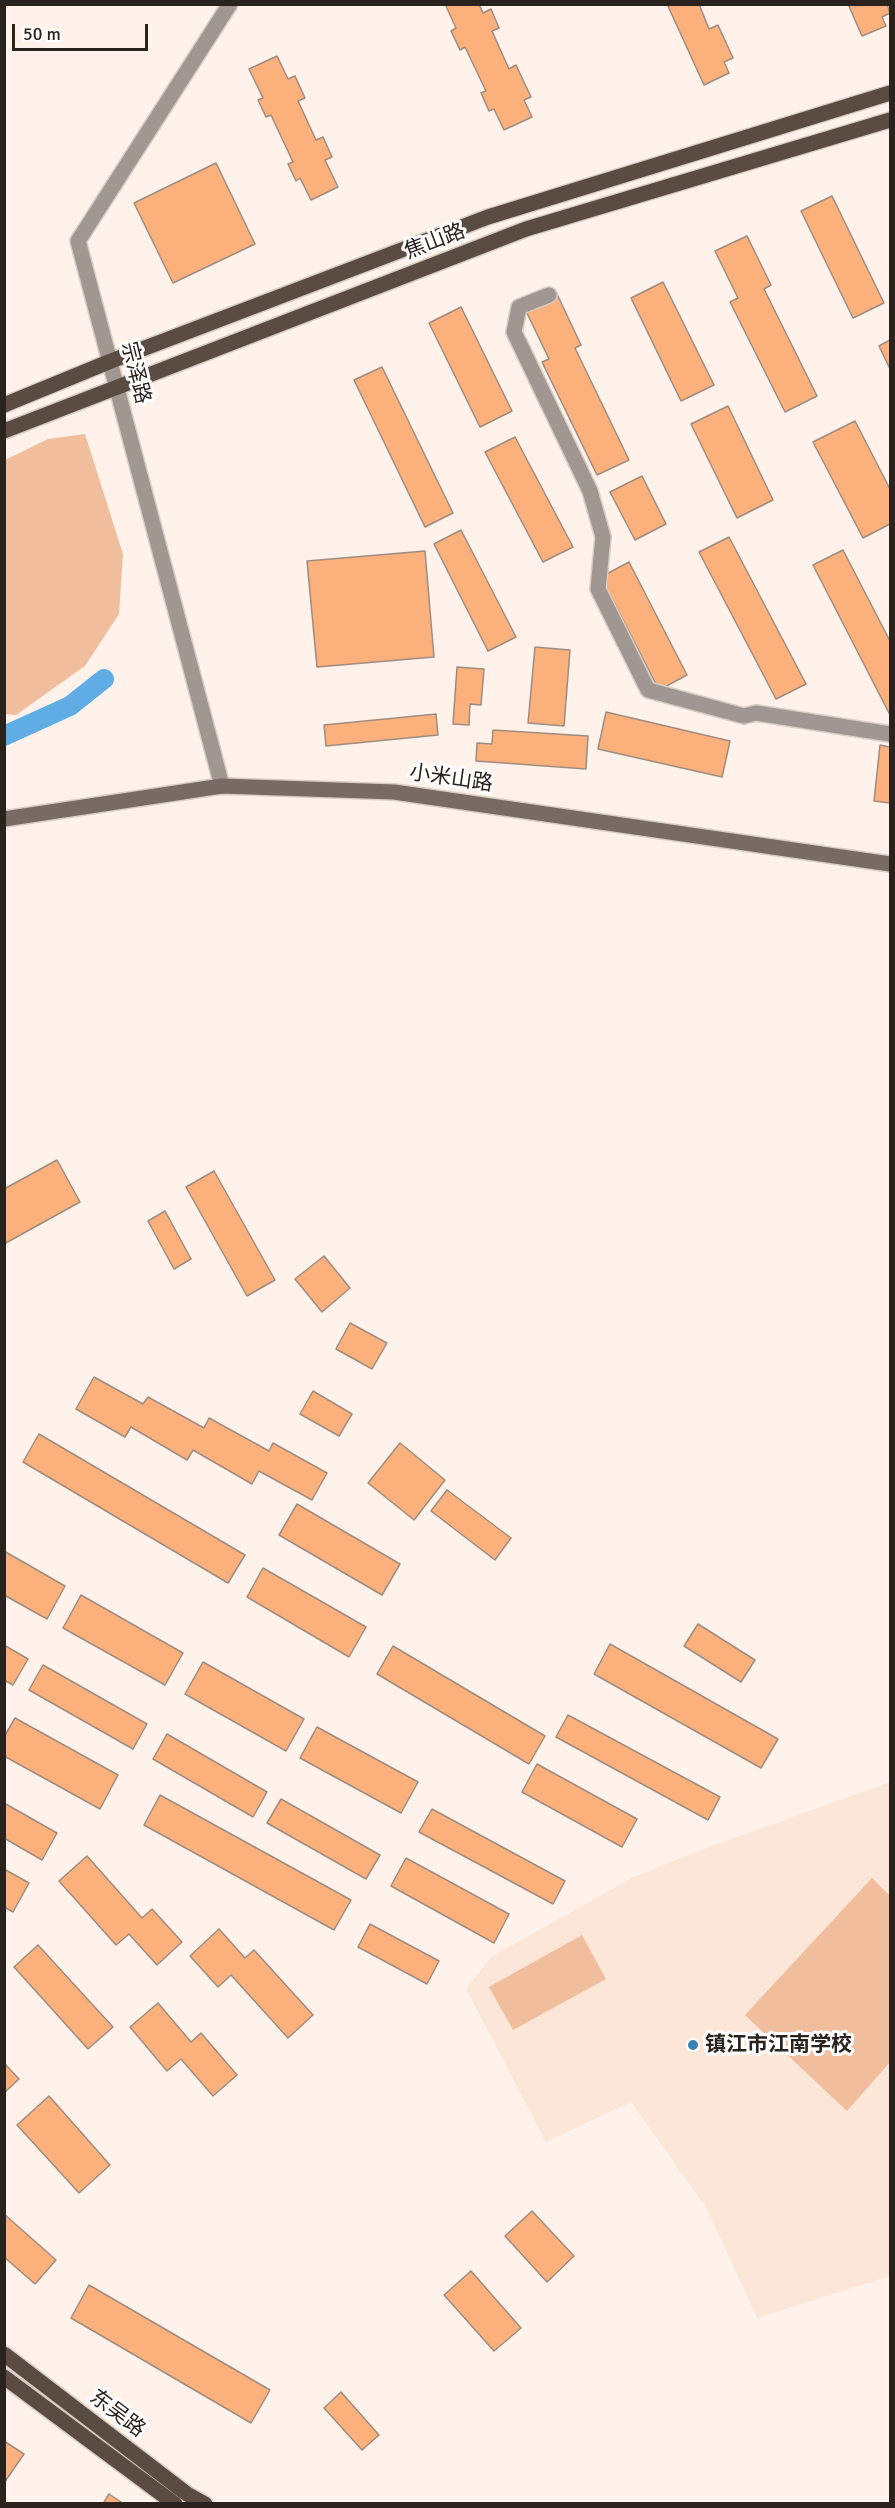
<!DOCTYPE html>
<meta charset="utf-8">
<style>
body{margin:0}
#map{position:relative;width:895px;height:2508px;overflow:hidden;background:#fff2ea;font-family:Signika,sans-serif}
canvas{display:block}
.frame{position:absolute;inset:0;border:6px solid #29221d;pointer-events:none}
.scale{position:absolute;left:12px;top:24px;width:136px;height:27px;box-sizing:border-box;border:3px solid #29221d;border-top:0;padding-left:8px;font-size:18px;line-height:21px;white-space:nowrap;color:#29221d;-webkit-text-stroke:4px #fff;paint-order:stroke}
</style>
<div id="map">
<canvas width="895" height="2508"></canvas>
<div class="frame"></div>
<div class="scale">50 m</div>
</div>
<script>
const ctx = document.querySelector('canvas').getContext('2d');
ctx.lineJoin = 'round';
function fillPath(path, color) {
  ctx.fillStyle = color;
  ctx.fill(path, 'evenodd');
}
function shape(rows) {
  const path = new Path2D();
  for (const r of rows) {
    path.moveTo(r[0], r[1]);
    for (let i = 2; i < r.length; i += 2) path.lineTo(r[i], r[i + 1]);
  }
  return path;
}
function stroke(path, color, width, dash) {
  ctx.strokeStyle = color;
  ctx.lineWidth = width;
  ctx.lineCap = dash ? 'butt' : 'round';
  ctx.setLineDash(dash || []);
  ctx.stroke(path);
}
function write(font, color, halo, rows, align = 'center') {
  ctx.font = font + ' Signika,"Noto Sans SC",sans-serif';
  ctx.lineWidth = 6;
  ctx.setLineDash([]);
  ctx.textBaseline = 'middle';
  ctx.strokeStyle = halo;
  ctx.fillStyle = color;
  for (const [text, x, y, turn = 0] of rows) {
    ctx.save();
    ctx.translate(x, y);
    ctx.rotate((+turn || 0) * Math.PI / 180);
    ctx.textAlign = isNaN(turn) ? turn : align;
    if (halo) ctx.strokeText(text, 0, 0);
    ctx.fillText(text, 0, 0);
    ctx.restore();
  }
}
const built = shape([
 [890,1782,890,2276,757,2318,707,2209,631,2102,546,2142,466,1989,491,1957,632,1878,693,1853]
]);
const green = shape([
 [85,434,123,554,119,614,85,666,16,715,5,714,5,460,48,439],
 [872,1878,890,1896,890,2062,847,2111,745,2015],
 [582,1935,606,1979,513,2030,489,1987]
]);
const canal = shape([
 [4,736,70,706,104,679]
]);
const building = shape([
 [445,4,479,4,483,13,491,9,499,28,492,31,509,69,516,65,531,97,524,100,532,117,504,130,494,109,489,111,481,93,486,91,465,47,460,50,451,31,456,28,445,4],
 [667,4,699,4,709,29,718,25,733,58,724,62,729,73,704,85,667,4],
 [848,4,887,4,890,13,882,17,886,26,862,36,848,4],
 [277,56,288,79,295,76,305,98,298,101,316,140,323,137,332,157,325,160,338,187,311,200,300,178,296,181,288,164,293,162,271,115,266,117,258,100,263,98,249,69,277,56],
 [216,163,255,244,173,283,134,203,216,163],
 [832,196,884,303,853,318,801,211,832,196],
 [747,236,771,285,764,289,817,396,785,412,730,302,738,298,715,251,747,236],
 [663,282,714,385,681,401,631,298,663,282],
 [557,294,581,345,575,348,629,460,597,475,542,362,549,359,525,309,557,294],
 [461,307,512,411,480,427,429,323,461,307],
 [890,340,890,369,879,346,890,340],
 [382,367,453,513,425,527,354,380,382,367],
 [728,406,773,500,737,518,691,424,728,406],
 [855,421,890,489,890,524,863,538,813,442,855,421],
 [515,437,573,547,543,562,485,452,515,437],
 [642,476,666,524,635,540,610,492,642,476],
 [461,530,516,637,488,651,434,544,461,530],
 [729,537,806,684,776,699,699,552,729,537],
 [843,550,890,641,890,715,813,565,843,550],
 [425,551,434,657,317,667,307,561,425,551],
 [629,562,687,675,659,690,601,577,629,562],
 [535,647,570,650,564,726,528,723,535,647],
 [457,667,484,669,481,705,470,704,469,725,453,724,457,667],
 [606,712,730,741,722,777,598,749,606,712],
 [436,714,438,735,326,746,324,725,436,714],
 [493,730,588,736,586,769,476,761,477,743,492,744,493,730],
 [880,745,890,747,890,803,874,801,880,745],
 [57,1160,80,1202,4,1244,4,1189,57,1160],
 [214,1171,275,1280,247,1296,186,1187,214,1171],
 [165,1211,191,1259,174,1269,148,1221,165,1211],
 [324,1256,350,1288,322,1312,295,1279,324,1256],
 [350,1323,387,1343,372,1369,336,1349,350,1323],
 [94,1377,143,1404,148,1397,204,1428,209,1418,269,1451,273,1443,327,1473,312,1500,259,1471,252,1484,193,1450,187,1460,131,1427,125,1437,76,1409,94,1377],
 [313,1391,352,1414,339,1436,300,1414,313,1391],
 [39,1434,245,1555,228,1583,23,1462,39,1434],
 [400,1443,445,1480,414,1520,368,1483,400,1443],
 [447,1490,511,1538,495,1560,431,1511,447,1490],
 [297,1504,400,1564,382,1595,279,1535,297,1504],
 [4,1551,65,1586,47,1619,4,1595,4,1551],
 [263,1568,366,1627,349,1657,247,1597,263,1568],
 [81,1595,183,1653,165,1685,63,1628,81,1595],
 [698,1624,755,1660,741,1682,684,1646,698,1624],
 [610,1644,778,1739,761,1768,594,1674,610,1644],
 [4,1645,28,1659,13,1685,4,1680,4,1645],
 [393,1646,545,1736,529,1764,377,1674,393,1646],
 [203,1662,304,1719,286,1751,185,1694,203,1662],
 [43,1665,147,1724,133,1749,29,1690,43,1665],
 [568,1715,720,1797,708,1820,556,1737,568,1715],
 [15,1718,118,1775,100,1809,4,1756,4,1737,15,1718],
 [317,1727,418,1782,401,1813,300,1758,317,1727],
 [167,1734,267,1792,253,1817,153,1759,167,1734],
 [537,1764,637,1819,622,1847,522,1792,537,1764],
 [160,1795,351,1900,334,1930,144,1825,160,1795],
 [281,1799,380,1855,366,1879,267,1823,281,1799],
 [4,1803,57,1833,42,1860,4,1838,4,1803],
 [432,1809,565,1881,553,1904,419,1832,432,1809],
 [87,1856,142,1918,152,1909,182,1942,157,1965,129,1934,116,1945,59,1881,87,1856],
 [406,1858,509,1914,494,1943,391,1886,406,1858],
 [4,1869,29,1883,13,1912,4,1907,4,1869],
 [370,1924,439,1961,427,1984,358,1947,370,1924],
 [219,1929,245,1958,254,1950,313,2015,288,2038,231,1975,218,1987,190,1956,219,1929],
 [38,1945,113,2027,88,2049,14,1967,38,1945],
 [158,2003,191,2042,201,2033,237,2075,213,2096,181,2059,167,2071,130,2027,158,2003],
 [4,2063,19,2079,4,2093,4,2063],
 [49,2096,110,2165,79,2193,17,2125,49,2096],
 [532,2211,574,2256,547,2282,505,2236,532,2211],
 [4,2214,56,2260,35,2284,4,2257,4,2214],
 [471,2271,521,2328,494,2351,444,2295,471,2271],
 [89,2285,270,2390,251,2423,71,2318,89,2285],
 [341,2392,379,2435,362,2450,324,2408,341,2392],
 [4,2441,24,2454,4,2483,4,2441],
 [109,2494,124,2504,103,2504,109,2494]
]);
const street = shape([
 [549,295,519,307,514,332,590,491,603,537,598,589,648,690,744,716,756,713,890,734],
 [222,786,78,241,230,4]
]);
const secondary = shape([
 [4,819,222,786,394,792,890,864]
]);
const primary = shape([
 [4,405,111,361,488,217,890,93],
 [4,431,526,229,890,120],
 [4,2354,187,2494,205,2504],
 [4,2377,175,2504]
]);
const markers = [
 [693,2045,6,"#3783b6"]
];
const streetNames = [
 ["焦山路",435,242,-21],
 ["宗泽路",135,373,76],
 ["小米山路",451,779,8],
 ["东吴路",117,2414,37]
];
const poiNames = [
 ["镇江市江南学校",705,2045]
];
fillPath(built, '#fce6d8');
fillPath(green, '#f0be9d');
stroke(canal, '#5fade4', 20);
fillPath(building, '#fcb07c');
stroke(building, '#9f8c80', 1.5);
stroke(street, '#d8cdc5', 18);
stroke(secondary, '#d8cdc5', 18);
stroke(primary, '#d8cdc5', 18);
stroke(street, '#a09792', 15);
stroke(secondary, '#776b63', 15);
stroke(primary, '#5a4c42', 15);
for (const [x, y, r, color] of markers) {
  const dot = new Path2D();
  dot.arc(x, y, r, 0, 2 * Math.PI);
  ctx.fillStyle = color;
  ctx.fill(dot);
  stroke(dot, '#fff', 2);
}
write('21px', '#29221d', '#fff', streetNames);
write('bold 21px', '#29221d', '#fff', poiNames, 'left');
</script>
